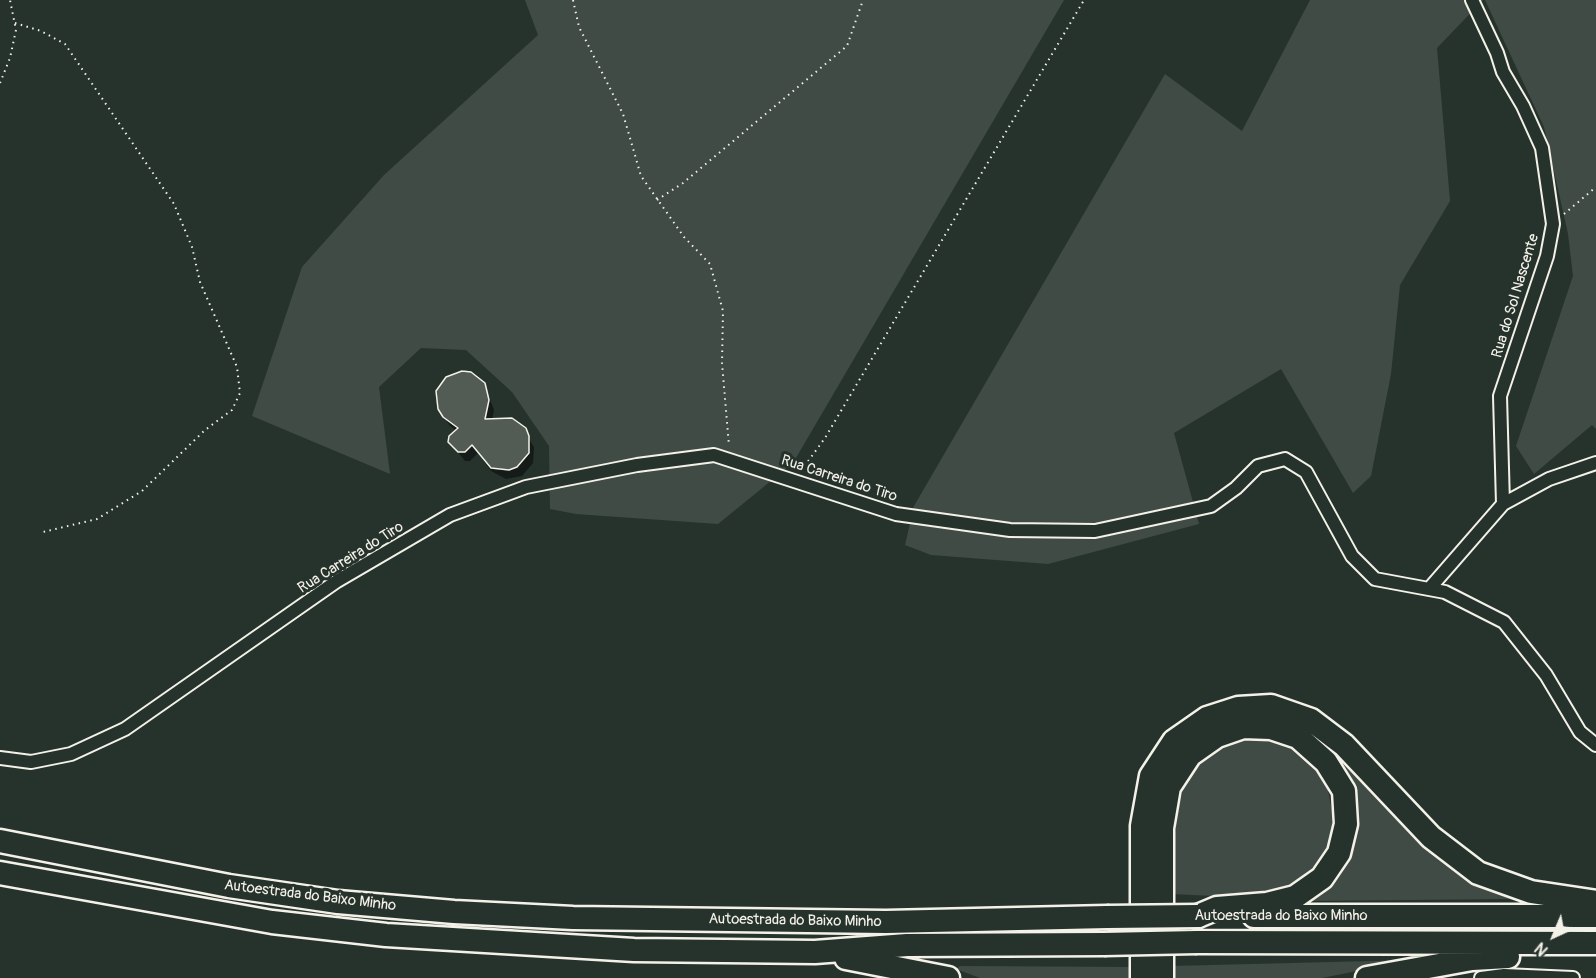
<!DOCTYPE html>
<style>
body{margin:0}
#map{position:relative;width:1596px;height:978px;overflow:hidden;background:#26332d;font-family:Pangolin,sans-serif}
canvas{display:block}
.north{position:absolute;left:1524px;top:906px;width:60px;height:60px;-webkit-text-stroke:4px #26332d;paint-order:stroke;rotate:224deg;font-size:16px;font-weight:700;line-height:24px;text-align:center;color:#f4f1e8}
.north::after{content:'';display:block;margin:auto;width:21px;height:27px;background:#f4f1e8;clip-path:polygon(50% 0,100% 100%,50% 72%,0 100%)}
</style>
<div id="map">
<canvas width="1596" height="978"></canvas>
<div class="north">N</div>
</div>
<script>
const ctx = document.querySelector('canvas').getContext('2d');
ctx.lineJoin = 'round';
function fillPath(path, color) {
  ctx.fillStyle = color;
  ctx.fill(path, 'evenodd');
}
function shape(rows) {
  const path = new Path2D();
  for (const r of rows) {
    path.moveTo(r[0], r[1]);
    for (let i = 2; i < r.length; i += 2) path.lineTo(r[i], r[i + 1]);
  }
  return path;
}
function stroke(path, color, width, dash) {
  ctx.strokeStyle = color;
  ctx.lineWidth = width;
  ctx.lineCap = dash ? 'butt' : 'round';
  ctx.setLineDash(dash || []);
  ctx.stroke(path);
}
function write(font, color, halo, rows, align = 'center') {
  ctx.font = font + ' Pangolin,sans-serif';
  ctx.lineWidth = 6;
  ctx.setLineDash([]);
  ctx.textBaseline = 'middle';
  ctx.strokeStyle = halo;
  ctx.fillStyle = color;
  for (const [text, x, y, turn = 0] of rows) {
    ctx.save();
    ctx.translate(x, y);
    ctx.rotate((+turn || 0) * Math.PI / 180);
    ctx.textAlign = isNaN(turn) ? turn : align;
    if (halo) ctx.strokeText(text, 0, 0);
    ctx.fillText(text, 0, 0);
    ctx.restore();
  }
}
const green = shape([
 [525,0,1064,0,793,463,718,524,576,514,550,509,549,446,512,392,466,350,421,348,379,387,390,474,252,416,302,267,384,175,538,35],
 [1310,0,1483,0,1437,48,1450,201,1400,285,1391,374,1371,476,1353,493,1281,369,1174,433,1199,524,1048,564,931,555,905,545,914,506,1165,74,1242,131],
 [1485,0,1596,0,1596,429,1592,425,1534,474,1516,446,1573,276,1568,234,1544,127],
 [1264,739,1290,747,1312,762,1327,785,1333,816,1331,838,1322,860,1301,880,1280,892,1256,898,1172,894,1176,819,1184,785,1197,766,1217,749,1242,740],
 [1330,748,1414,837,1443,862,1463,877,1511,899,1310,901,1325,890,1335,877,1352,790,1342,767],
 [1412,960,1322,978,1172,978,1172,966],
 [960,966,1132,967,1132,978,980,978,956,969]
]);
const shadow = shape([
 [484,384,494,410,492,420,503,418,519,423,534,447,533,463,522,476,506,479,491,471,478,453,470,461,465,461,450,442,457,431,450,426,439,409]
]);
const building = shape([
 [462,371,471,372,485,383,489,400,485,419,512,418,526,428,529,436,529,453,517,467,509,470,491,468,472,445,465,452,458,452,448,442,449,436,458,428,443,417,438,409,436,391,446,377,462,371]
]);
const path = shape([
 [573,0,579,27,623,114,641,176,684,237,710,264,723,311,722,363,729,446],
 [15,23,41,31,65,44,174,204,192,247,200,282,237,367,240,393,232,410,205,430,142,491,97,519,43,532],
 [0,83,10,58,16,30,10,0],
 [657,200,683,183,847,46,863,0],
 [1564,214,1596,187],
 [801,471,825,438,1084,0]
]);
const street = shape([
 [1503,504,1549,479,1596,463],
 [1429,589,1503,504,1500,396,1547,256,1553,224,1542,148,1523,106,1503,72,1497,53,1472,0],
 [0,758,31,762,71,754,125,729,337,581,450,515,526,487,637,465,714,455,896,514,1010,530,1095,531,1211,506,1236,488,1258,466,1285,459,1306,472,1352,556,1375,579,1445,592,1504,622,1546,675,1580,732,1596,745],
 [1481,978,1504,975,1573,978]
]);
const highway = shape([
 [0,841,229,886,338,902,454,912,573,918,886,922,1107,917],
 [0,873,272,922,386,935,634,950,815,952,907,945,1104,944],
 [1254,916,1596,916],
 [1197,942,1596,943],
 [846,958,948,978],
 [1142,978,1142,826,1151,776,1174,741,1207,718,1238,708,1271,706,1311,720,1344,745,1431,837,1478,873,1531,892,1596,902],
 [1162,978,1162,828,1169,787,1190,755,1217,736,1243,727,1271,728,1298,737,1326,762,1344,791,1346,824,1339,853,1322,878,1295,897,1267,904,1217,908,1198,916],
 [1367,978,1472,959,1508,957]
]);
const highwayBridge = shape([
 [1107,917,1198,916],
 [1104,944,1197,942]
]);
const streetNames = [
 ["Rua do Sol Nascente",1516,296,-73],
 ["Rua Carreira do Tiro",839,479,18],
 ["Rua Carreira do Tiro",351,558,-32],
 ["Autoestrada do Baixo Minho",310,896,7],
 ["Autoestrada do Baixo Minho",1281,916],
 ["Autoestrada do Baixo Minho",795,921,1]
];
fillPath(green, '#414b45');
fillPath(shadow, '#0007');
fillPath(building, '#525c55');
stroke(building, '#f4f1e8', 1.5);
stroke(street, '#f4f1e8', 16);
stroke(highway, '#f4f1e8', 27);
stroke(path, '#f4f1e8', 2, [1.5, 4.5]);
stroke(street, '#26332d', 12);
stroke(highway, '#26332d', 22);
stroke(highwayBridge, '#f4f1e8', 27, []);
stroke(highwayBridge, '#26332d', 22);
write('15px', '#f4f1e8', '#26332d', streetNames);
</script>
